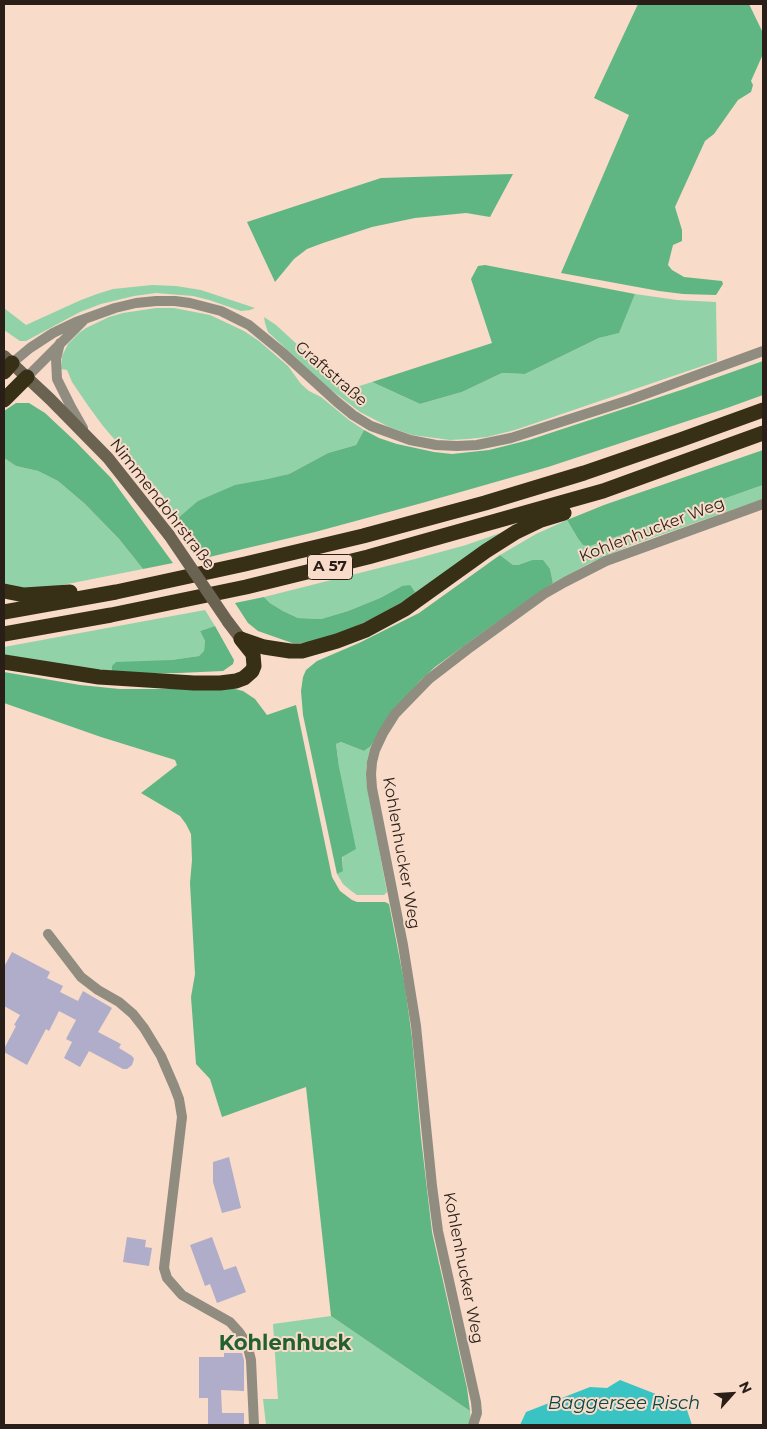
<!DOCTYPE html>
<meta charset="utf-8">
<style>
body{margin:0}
#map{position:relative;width:767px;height:1429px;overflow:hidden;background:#f8dbc8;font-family:Montserrat,sans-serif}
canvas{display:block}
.frame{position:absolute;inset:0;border:5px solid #291f18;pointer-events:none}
.north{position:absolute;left:707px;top:1369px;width:50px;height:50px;-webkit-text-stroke:4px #f8dbc8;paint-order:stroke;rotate:64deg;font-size:14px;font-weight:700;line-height:20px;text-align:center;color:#291f18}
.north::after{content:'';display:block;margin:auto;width:18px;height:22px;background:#291f18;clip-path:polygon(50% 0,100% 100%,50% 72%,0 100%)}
</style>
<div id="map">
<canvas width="767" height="1429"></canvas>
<div class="frame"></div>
<div class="north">N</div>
</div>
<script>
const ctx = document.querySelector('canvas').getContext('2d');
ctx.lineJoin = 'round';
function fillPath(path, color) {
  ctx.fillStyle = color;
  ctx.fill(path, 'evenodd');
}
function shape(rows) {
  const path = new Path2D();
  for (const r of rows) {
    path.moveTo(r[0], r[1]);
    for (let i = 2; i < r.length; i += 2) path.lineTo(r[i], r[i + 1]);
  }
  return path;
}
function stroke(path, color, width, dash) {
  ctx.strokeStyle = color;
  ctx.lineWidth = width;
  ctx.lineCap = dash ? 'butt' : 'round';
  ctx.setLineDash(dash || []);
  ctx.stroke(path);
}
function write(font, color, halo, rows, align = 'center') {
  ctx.font = font + ' Montserrat,sans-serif';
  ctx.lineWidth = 4;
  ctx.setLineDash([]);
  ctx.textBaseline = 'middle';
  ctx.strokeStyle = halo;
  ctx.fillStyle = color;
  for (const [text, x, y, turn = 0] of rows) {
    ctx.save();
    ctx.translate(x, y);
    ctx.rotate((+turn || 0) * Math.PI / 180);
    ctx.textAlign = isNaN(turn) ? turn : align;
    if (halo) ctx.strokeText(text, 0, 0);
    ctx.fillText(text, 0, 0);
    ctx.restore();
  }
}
const green = shape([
 [152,285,176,286,201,290,255,308,250,310,241,311,209,300,193,296,156,293,134,296,101,304,80,312,26,341,20,341,4,330,4,308,26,325,81,300,97,294,113,289],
 [635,294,677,300,716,302,717,361,515,430,487,437,468,439,450,440,412,435,389,427,360,412,326,386,268,332,265,323,264,317,276,325,347,390,372,382,420,404,462,392,502,373,525,374,599,338,618,333],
 [156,308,174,308,210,315,244,331,259,341,288,366,301,384,309,391,321,397,349,420,364,430,356,445,328,453,289,474,199,501,178,518,163,496,103,426,89,407,72,382,67,370,61,369,62,356,68,344,79,333,86,328,109,317,123,313],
 [4,458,16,466,38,471,58,481,85,504,119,539,143,569,37,590,4,586],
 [763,485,763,499,632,545,590,563,553,583,550,569,532,560,518,565,513,565,500,555,536,534,567,520,577,537,590,546],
 [509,530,411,597,402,586,380,598,348,611,321,619,298,618,283,611,270,603,264,597,415,559,466,545],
 [205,610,215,626,200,631,205,641,204,652,199,656,171,660,112,674,4,657,4,647],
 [341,742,364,751,371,746,368,757,366,769,367,785,387,892,384,895,357,895,350,890,343,884,337,874,343,870,339,767,336,744],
 [331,1316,470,1411,471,1420,467,1425,266,1425,263,1399,278,1399,273,1324]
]);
const forest = shape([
 [638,4,749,4,763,33,763,54,751,81,753,85,751,92,738,100,714,134,705,141,675,207,682,230,682,241,673,245,668,265,672,270,684,277,722,281,723,284,716,295,683,294,659,291,561,273,629,115,594,98],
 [513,174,490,217,466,213,415,218,372,227,323,243,307,249,294,259,275,282,247,222,381,178],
 [485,265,635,294,619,333,599,338,525,374,502,373,462,392,420,404,372,382,492,343,471,279,478,266],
 [763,361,763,395,727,408,548,467,422,503,315,532,205,558,178,518,198,501,235,485,268,479,289,474,328,453,356,445,364,430,379,438,397,444,434,452,452,454,489,450,529,440,684,389],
 [16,403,29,403,45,413,76,442,111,478,173,563,143,569,119,539,85,504,58,481,38,471,16,466,4,458,4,411],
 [763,450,763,485,590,546,583,545,577,537,567,520,604,505],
 [500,555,513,565,518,565,532,560,543,560,550,569,553,583,486,630,435,667,421,680,394,710,371,746,364,751,341,742,336,744,339,767,356,849,342,857,343,871,337,874,303,715,301,691,303,677,306,670,317,661,359,643,419,613],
 [410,585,415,592,411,597,372,619,350,629,313,642,301,643,292,643,258,631,248,623,235,603,264,597,270,603,283,611,298,618,321,619,348,611,380,598,402,586],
 [215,626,234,660,233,664,223,671,179,673,112,674,112,666,116,662,171,660,199,656,204,651,205,641,200,631],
 [4,672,80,685,120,689,235,689,243,691,255,699,267,715,296,705,332,877,340,891,352,900,357,902,385,902,389,904,405,986,412,1038,421,1138,432,1232,467,1388,470,1411,331,1316,306,1087,222,1117,210,1079,196,1064,191,997,195,974,190,883,192,860,191,834,186,824,180,816,141,793,177,765,175,760,101,737,4,703]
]);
const water = shape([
 [620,1380,666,1398,686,1407,692,1425,520,1425,526,1412,590,1387,607,1388]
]);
const building = shape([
 [12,952,50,972,47,978,63,986,60,992,78,1001,83,991,112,1008,98,1032,121,1044,119,1048,132,1056,134,1059,132,1065,127,1069,123,1069,89,1051,80,1067,64,1058,72,1042,66,1039,76,1020,59,1011,49,1031,46,1029,27,1065,4,1052,4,1049,16,1026,14,1025,20,1015,4,1006,4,967],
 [229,1157,241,1208,222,1213,213,1182,213,1162],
 [127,1237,146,1240,145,1247,152,1248,149,1266,123,1262],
 [212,1237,224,1270,236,1266,246,1292,217,1303,210,1284,205,1286,190,1245],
 [224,1353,242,1353,244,1360,244,1391,221,1390,222,1413,244,1413,244,1425,208,1425,208,1398,199,1398,199,1357,224,1357]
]);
const street = shape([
 [60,343,56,359,57,379,71,407,83,428],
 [12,363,30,348,53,333,76,322,115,308,136,303,156,301,175,301,190,303,221,311,249,325,282,352,337,402,353,415,371,426,410,440,436,445,457,446,477,445,511,438,629,400,763,351],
 [27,377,83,321],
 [48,934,81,977,98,990,119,1002,133,1014,144,1028,161,1056,174,1086,179,1099,182,1117,164,1268,167,1278,182,1295,230,1322,239,1332,247,1344,251,1360,254,1425],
 [473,1425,477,1413,476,1402,438,1231,432,1186,416,1026,403,945,372,788,371,774,372,762,375,750,383,733,395,714,429,679,468,649,544,594,565,582,606,561,763,504]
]);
const secondary = shape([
 [4,356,50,399,108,458,169,535],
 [228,622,241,639]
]);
const highway = shape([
 [4,372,12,363],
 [4,400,27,377],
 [4,591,24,595,70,592],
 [4,612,116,592,245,564,363,536,485,503,584,473,680,440,763,410],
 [4,634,111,615,246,587,368,557,603,491,763,433],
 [241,639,264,647,290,651,302,651,337,641,366,630,405,609,486,551,516,532,541,520,564,513],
 [4,662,99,677,194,683,220,683,236,681,244,678,252,671,254,666,253,654,241,639]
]);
const secondaryBridge = shape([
 [169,535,228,622]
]);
const shields = [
 [330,567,45]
];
const shieldNames = [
 ["A 57",330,567]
];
const streetNames = [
 ["Graftstraße",331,374,41],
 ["Nimmendohrstraße",162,504,52],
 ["Kohlenhucker Weg",652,530,-21],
 ["Kohlenhucker Weg",401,853,80],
 ["Kohlenhucker Weg",463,1268,79]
];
const waterNames = [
 ["Baggersee Risch",624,1404]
];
const districtNames = [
 ["Kohlenhuck",285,1344]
];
fillPath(green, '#92d2a8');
fillPath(forest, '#60b682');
fillPath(water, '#39c3c3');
fillPath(building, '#afadc9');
stroke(street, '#908c80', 10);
stroke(secondary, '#6a6352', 12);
stroke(highway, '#382f17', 15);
stroke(secondaryBridge, '#6a6352', 12);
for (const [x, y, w] of shields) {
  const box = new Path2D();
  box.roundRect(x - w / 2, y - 12.5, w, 25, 4);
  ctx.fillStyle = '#f8dbc8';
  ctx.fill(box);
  stroke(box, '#291f18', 1);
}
write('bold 15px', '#291f18', null, shieldNames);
write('16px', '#291f18', '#f8dbc8', streetNames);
write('italic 18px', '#0a4747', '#f8dbc8', waterNames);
write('bold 21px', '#236030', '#f8dbc8', districtNames);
</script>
